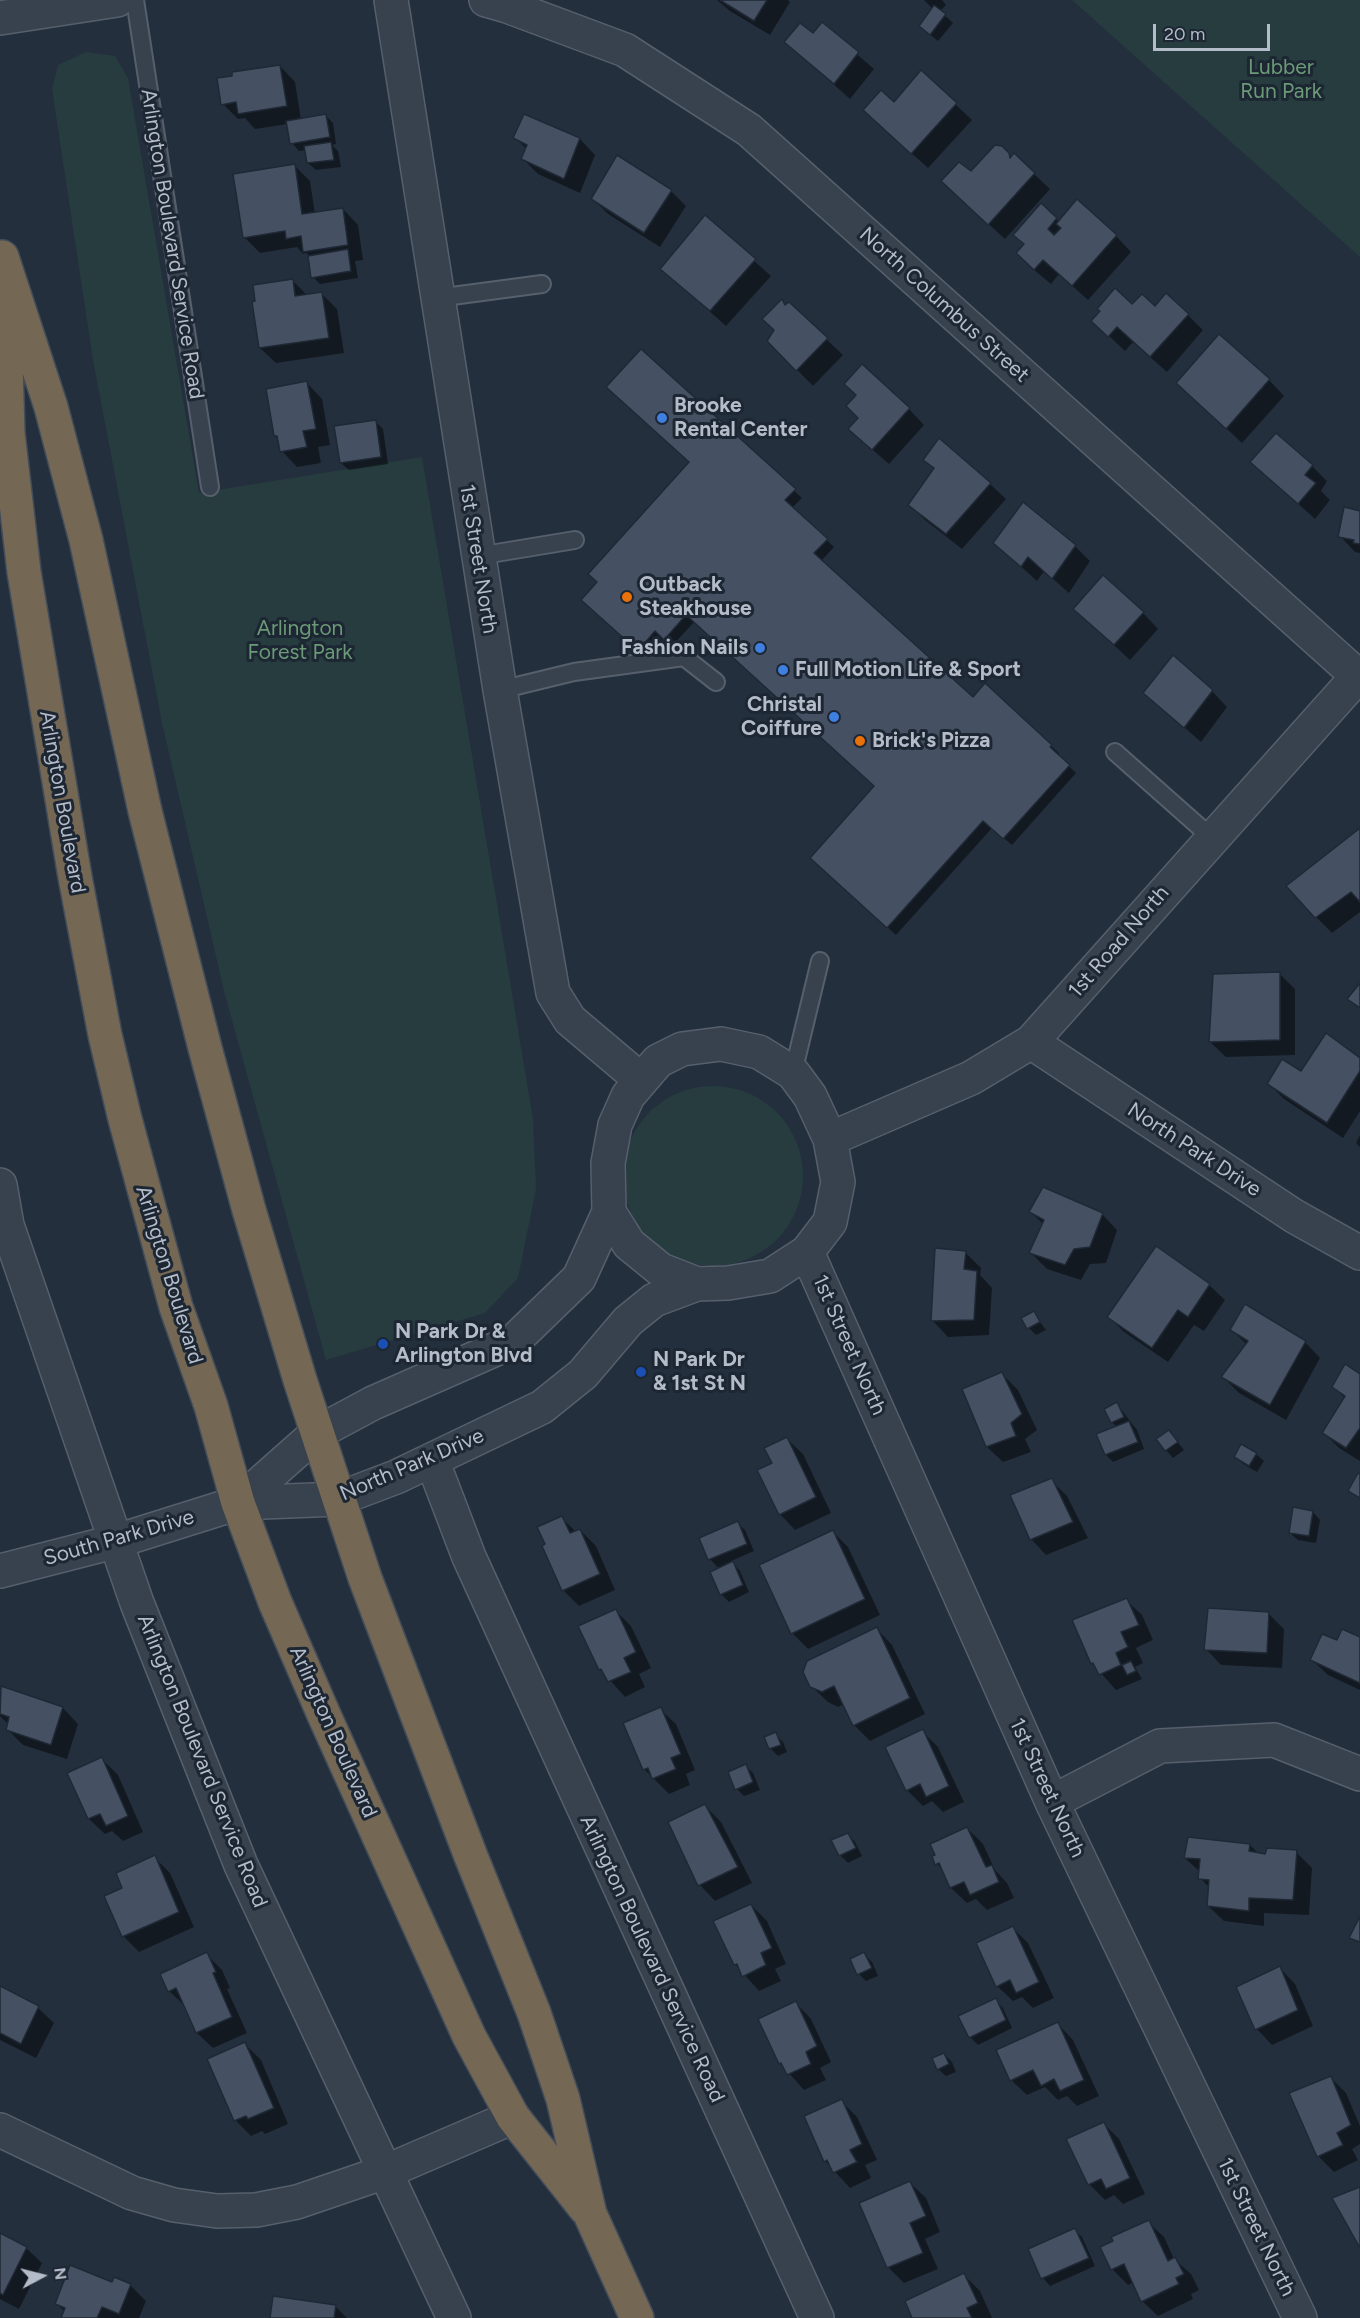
<!DOCTYPE html>
<style>
body{margin:0}
#map{position:relative;width:1360px;height:2318px;overflow:hidden;background:#242f3e;font-family:Figtree,sans-serif}
canvas{display:block}
.north{position:absolute;left:12px;top:2246px;width:60px;height:60px;-webkit-text-stroke:4px #1d2633;paint-order:stroke;rotate:83deg;font-size:16px;font-weight:700;line-height:24px;text-align:center;color:#b4bcc9}
.north::after{content:'';display:block;margin:auto;width:21px;height:27px;background:#b4bcc9;clip-path:polygon(50% 0,100% 100%,50% 72%,0 100%)}
.scale{position:absolute;left:1153px;top:24px;width:117px;height:27px;box-sizing:border-box;border:3px solid #b4bcc9;border-top:0;padding-left:8px;font-size:18px;line-height:21px;white-space:nowrap;color:#b4bcc9;-webkit-text-stroke:4px #1d2633;paint-order:stroke}
</style>
<div id="map">
<canvas width="1360" height="2318"></canvas>
<div class="north">N</div>
<div class="scale">20 m</div>
</div>
<script>
const ctx = document.querySelector('canvas').getContext('2d');
ctx.lineJoin = 'round';
function fillPath(path, color) {
  ctx.fillStyle = color;
  ctx.fill(path, 'evenodd');
}
function shape(rows) {
  const path = new Path2D();
  for (const r of rows) {
    if (r.length === 3) {
      path.moveTo(r[0] + r[2], r[1]);
      path.arc(r[0], r[1], r[2], 0, 2 * Math.PI);
      continue;
    }
    path.moveTo(r[0], r[1]);
    for (let i = 2; i < r.length; i += 2) path.lineTo(r[i], r[i + 1]);
  }
  return path;
}
function stroke(path, color, width, dash) {
  ctx.strokeStyle = color;
  ctx.lineWidth = width;
  ctx.lineCap = dash ? 'butt' : 'round';
  ctx.setLineDash(dash || []);
  ctx.stroke(path);
}
function write(font, color, halo, rows, align = 'center') {
  ctx.font = font + ' Figtree,sans-serif';
  ctx.lineWidth = 6;
  ctx.setLineDash([]);
  ctx.textBaseline = 'middle';
  ctx.strokeStyle = halo;
  ctx.fillStyle = color;
  for (const [text, x, y, turn = 0] of rows) {
    ctx.save();
    ctx.translate(x, y);
    ctx.rotate((+turn || 0) * Math.PI / 180);
    ctx.textAlign = isNaN(turn) ? turn : align;
    if (halo) ctx.strokeText(text, 0, 0);
    ctx.fillText(text, 0, 0);
    ctx.restore();
  }
}
const green = shape([
 [1072,0,1360,0,1360,257],
 [86,52,115,56,128,78,199,493,422,457,533,1119,536,1189,518,1278,485,1313,326,1360,225,995,162,723,93,360,52,89,58,65],
 [713,1176,90]
]);
const shadow = shape([
 [717,0,788,0,790,2,770,35,730,11],
 [924,0,942,0,946,5,940,11,953,23,938,41,928,33,933,9],
 [822,24,874,69,850,99,786,42,813,36],
 [280,66,295,82,301,120,325,115,333,123,336,144,332,145,338,151,341,167,316,170,308,163,306,150,299,151,292,143,288,124,255,129,245,118,238,119,223,104],
 [922,73,972,120,928,168,881,126,894,104],
 [514,137,580,139,595,155,580,193,538,174,522,158,527,149],
 [1001,148,1012,158,1014,155,1050,189,1005,239,959,197,971,173],
 [294,165,310,181,315,214,343,209,358,225,363,260,355,261,358,278,320,284,313,277,310,256,306,253,303,254,297,247,260,253,244,237],
 [671,191,686,206,660,247,608,214,592,198],
 [1041,206,1059,222,1116,236,1131,252,1088,300,1059,274,1051,284,1033,269,1025,244],
 [705,217,771,276,726,326,662,269],
 [292,280,307,295,321,293,337,309,344,353,276,363,260,348,256,303],
 [782,301,786,306,789,304,843,355,813,386,769,341,776,331],
 [1132,306,1155,308,1188,315,1203,330,1167,372,1133,342,1125,351,1093,321],
 [641,351,802,498,792,508,834,547,821,561,973,699,1051,746,1059,753,1057,755,1076,773,1012,845,992,828,896,935,819,865,876,786,694,622,672,646,663,638,646,657,591,607,691,462],
 [1269,380,1284,396,1242,443,1194,398],
 [307,383,322,399,330,445,318,447,321,463,297,467,282,451,279,440,275,436],
 [909,409,924,425,889,464,866,444,860,418],
 [375,421,383,429,388,464,349,470,341,463],
 [925,460,990,484,1006,499,962,549,925,520,910,504,935,470],
 [1252,462,1312,466,1327,481,1321,491,1330,500,1315,519],
 [1360,512,1360,553,1355,552,1340,536],
 [995,543,1075,546,1090,561,1069,593,1044,571,1037,581],
 [1143,613,1158,629,1130,660,1091,624],
 [1212,691,1227,707,1201,742,1145,693],
 [1360,830,1360,912,1332,933,1316,917],
 [1280,974,1295,989,1295,1055,1226,1057,1210,1042],
 [1360,1060,1360,1111,1343,1138,1284,1099,1269,1084],
 [1360,1135,1360,1147,1356,1143],
 [1031,1212,1102,1214,1117,1230,1106,1263,1090,1264,1081,1280,1047,1269,1031,1253,1043,1224],
 [965,1252,981,1268,980,1275,992,1288,989,1335,948,1337,933,1321],
 [1209,1285,1225,1300,1204,1331,1194,1325,1168,1362,1124,1332,1109,1317],
 [1033,1313,1046,1330,1036,1335,1029,1328],
 [1232,1330,1305,1342,1320,1358,1286,1420,1239,1393,1223,1377,1247,1345],
 [1002,1374,1018,1390,1037,1430,1025,1439,1031,1452,1003,1462,987,1447,964,1390],
 [1360,1375,1360,1461,1339,1448,1324,1433,1346,1399,1334,1387],
 [1117,1404,1137,1430,1144,1449,1113,1462,1106,1455,1117,1427,1112,1422],
 [1169,1431,1184,1450,1173,1458,1166,1450],
 [787,1439,803,1454,831,1513,795,1530,780,1514,773,1464],
 [1256,1454,1264,1461,1257,1472,1243,1464,1236,1457],
 [1051,1480,1067,1496,1088,1538,1046,1555,1031,1539],
 [1313,1512,1320,1520,1316,1543,1298,1540,1290,1533],
 [562,1518,576,1532,580,1530,596,1546,615,1590,579,1606,563,1590],
 [737,1523,745,1530,754,1551,731,1561,740,1571,749,1592,729,1602,721,1594,719,1569,710,1559],
 [833,1532,848,1547,880,1615,808,1649,792,1633],
 [1126,1600,1142,1615,1153,1640,1136,1648,1143,1663,1135,1667,1142,1679,1116,1690,1092,1663],
 [615,1610,631,1626,651,1668,639,1674,645,1687,625,1697,600,1669],
 [1269,1614,1284,1629,1282,1668,1221,1665,1206,1649],
 [877,1629,892,1645,925,1714,870,1741,854,1725,844,1704,838,1707,828,1702,811,1686],
 [1360,1638,1360,1690,1328,1675,1312,1660,1338,1642],
 [2,1688,63,1708,78,1724,67,1759,23,1745,7,1729,9,1725,0,1716],
 [660,1709,676,1724,695,1770,686,1774,690,1785,669,1794,644,1769],
 [922,1731,938,1747,964,1802,943,1812,932,1801,923,1806,907,1790],
 [775,1734,783,1742,787,1752,778,1756,770,1748],
 [102,1759,118,1775,143,1832,123,1841,112,1831,105,1834,89,1819],
 [746,1766,753,1773,760,1790,744,1796,737,1789],
 [705,1806,721,1822,752,1883,715,1901,700,1885],
 [967,1828,983,1844,995,1870,1007,1883,1014,1898,987,1910,976,1899,967,1903,951,1888,945,1872,937,1864],
 [847,1834,855,1842,862,1856,848,1863,840,1855],
 [1250,1845,1259,1854,1266,1856,1296,1852,1312,1868,1309,1915,1264,1913,1264,1926,1224,1921,1208,1906,1210,1888,1200,1878,1200,1872,1185,1858],
 [154,1857,170,1873,194,1927,139,1952,123,1936,124,1888],
 [751,1905,767,1921,786,1964,775,1969,781,1981,759,1991,735,1964],
 [1013,1928,1028,1943,1054,1998,1033,2008,1022,1997,1013,2001,997,1986],
 [206,1954,222,1970,230,1988,227,1989,247,2033,213,2048,197,2033,185,2006,169,1991],
 [864,1954,872,1962,878,1976,866,1981,859,1974],
 [1280,1968,1295,1984,1313,2026,1272,2045,1257,2029],
 [0,1988,38,2008,54,2023,36,2058,0,2040],
 [995,2000,1003,2008,1012,2028,978,2045,970,2037,960,2017],
 [796,2003,811,2019,831,2062,820,2068,826,2080,804,2090,780,2063],
 [1058,2024,1073,2040,1099,2096,1077,2106,1067,2096,1058,2100,1045,2087,1027,2095,1011,2080],
 [245,2044,261,2060,288,2124,265,2134,262,2131,251,2136,235,2120],
 [944,2054,952,2062,956,2072,946,2076,938,2069],
 [1330,2077,1346,2093,1360,2126,1360,2144,1352,2149,1358,2160,1334,2172,1318,2156],
 [841,2101,857,2117,877,2160,865,2165,871,2178,850,2188,825,2161],
 [1103,2123,1119,2139,1145,2194,1123,2204,1114,2195,1105,2200,1089,2184],
 [910,2183,926,2198,940,2232,925,2239,938,2269,904,2283,889,2268,861,2204],
 [1148,2222,1164,2237,1174,2259,1191,2274,1199,2290,1191,2294,1193,2299,1158,2316,1142,2301,1134,2282,1128,2285,1112,2269],
 [1075,2230,1082,2237,1095,2266,1050,2286,1043,2278,1030,2250],
 [0,2234,26,2248,42,2263,19,2309,0,2299],
 [964,2275,980,2291,992,2318,914,2318],
 [113,2284,130,2285,146,2301,139,2318,63,2318,65,2312,57,2304],
 [335,2306,347,2318,272,2318]
]);
const building = shape([
 [720,0,767,0,754,21,720,0],
 [934,5,946,14,930,35,919,26,934,5],
 [822,22,859,52,834,84,784,42,800,23,813,33,822,22],
 [280,65,287,106,238,114,236,102,221,105,217,78,232,76,232,72,280,65],
 [921,70,957,103,911,154,863,110,881,90,894,102,921,70],
 [326,114,330,137,290,144,286,121,326,114],
 [524,114,580,138,564,179,521,159,527,145,513,138,524,114],
 [331,142,334,160,307,163,304,146,331,142],
 [995,145,1002,146,1009,153,1010,158,1014,153,1035,173,988,225,941,181,959,162,971,171,995,145],
 [617,155,672,190,644,233,591,199,617,155],
 [295,164,302,214,343,208,348,245,303,252,301,236,286,239,285,231,243,238,233,174,295,164],
 [1077,199,1117,235,1072,286,1043,260,1034,270,1016,253,1024,244,1013,235,1041,203,1057,218,1048,229,1054,235,1061,228,1056,224,1077,199],
 [705,215,756,259,710,311,660,269,705,215],
 [348,249,351,271,311,278,308,256,348,249],
 [293,279,295,296,322,292,329,338,259,348,252,302,255,301,253,285,293,279],
 [1115,288,1132,304,1142,294,1155,306,1166,293,1189,314,1150,357,1117,327,1108,337,1091,321,1100,311,1097,309,1115,288],
 [782,299,785,305,789,302,828,338,796,371,767,341,774,330,762,319,782,299],
 [1219,334,1270,379,1226,429,1176,383,1219,334],
 [641,349,796,489,785,500,828,539,814,553,973,697,985,683,1052,745,1050,747,1070,765,1003,839,983,821,887,928,810,858,874,786,686,615,664,640,655,631,638,651,581,600,597,582,588,574,689,462,606,387,641,349],
 [862,364,910,408,872,450,848,429,858,418,846,406,856,395,844,384,862,364],
 [307,381,316,429,303,431,307,447,280,452,277,436,274,436,266,389,307,381],
 [376,420,381,457,340,463,334,426,376,420],
 [1276,433,1313,465,1305,475,1316,483,1298,504,1250,462,1276,433],
 [939,438,991,483,946,534,908,505,934,468,923,460,939,438],
 [1023,502,1076,545,1052,579,1028,557,1021,567,993,543,1023,502],
 [1344,507,1360,511,1360,544,1353,543,1354,540,1338,537,1344,507],
 [1103,575,1144,612,1114,645,1073,609,1103,575],
 [1173,655,1213,690,1184,728,1143,693,1173,655],
 [1360,828,1360,902,1351,892,1315,918,1286,886,1360,828],
 [1280,972,1280,1040,1209,1042,1213,974,1280,972],
 [1360,983,1360,1008,1347,999,1360,983],
 [1326,1033,1360,1058,1360,1071,1327,1123,1267,1084,1282,1059,1301,1071,1326,1033],
 [1043,1187,1103,1213,1090,1247,1074,1249,1065,1265,1029,1253,1044,1220,1029,1212,1043,1187],
 [1156,1246,1210,1284,1188,1317,1178,1310,1152,1348,1107,1317,1156,1246],
 [935,1248,966,1251,964,1269,977,1271,974,1320,931,1321,935,1248],
 [1245,1304,1306,1341,1270,1405,1221,1377,1248,1341,1230,1330,1245,1304],
 [1034,1311,1040,1322,1027,1329,1021,1318,1034,1311],
 [1345,1364,1360,1374,1360,1428,1346,1448,1322,1433,1345,1396,1332,1387,1345,1364],
 [1002,1372,1022,1414,1011,1423,1016,1436,986,1447,962,1389,1002,1372],
 [1117,1402,1124,1417,1111,1423,1104,1409,1117,1402],
 [1129,1421,1138,1442,1105,1455,1096,1434,1129,1421],
 [1169,1430,1178,1442,1165,1451,1156,1439,1169,1430],
 [787,1437,816,1497,779,1515,757,1470,772,1463,764,1448,787,1437],
 [1241,1444,1257,1453,1249,1466,1234,1457,1241,1444],
 [1358,1473,1360,1474,1360,1498,1348,1491,1358,1473],
 [1052,1478,1073,1522,1030,1540,1010,1495,1052,1478],
 [1293,1507,1313,1511,1309,1536,1289,1533,1293,1507],
 [562,1516,570,1533,580,1529,600,1574,562,1591,542,1546,545,1544,537,1527,562,1516],
 [738,1521,747,1544,708,1560,699,1538,738,1521],
 [833,1530,865,1599,791,1634,759,1565,833,1530],
 [733,1561,743,1585,720,1595,710,1572,733,1561],
 [1127,1598,1139,1625,1121,1632,1128,1647,1116,1653,1121,1665,1099,1675,1093,1663,1091,1664,1072,1620,1127,1598],
 [1208,1608,1269,1612,1267,1653,1204,1650,1208,1608],
 [616,1609,636,1652,624,1658,631,1672,608,1682,601,1669,599,1670,578,1626,616,1609],
 [877,1627,910,1698,853,1726,834,1686,822,1692,810,1687,803,1672,807,1661,877,1627],
 [1342,1629,1360,1637,1360,1683,1310,1660,1322,1634,1337,1640,1342,1629],
 [1131,1661,1136,1671,1127,1675,1122,1665,1131,1661],
 [1,1686,63,1707,51,1745,6,1730,9,1717,0,1714,1,1686],
 [661,1707,681,1754,671,1758,676,1769,652,1779,648,1768,643,1770,623,1723,661,1707],
 [923,1729,949,1786,926,1797,920,1784,906,1791,885,1747,923,1729],
 [776,1732,781,1745,769,1749,764,1737,776,1732],
 [102,1757,128,1816,106,1826,100,1814,88,1819,67,1773,102,1757],
 [746,1764,753,1782,735,1790,728,1772,746,1764],
 [705,1804,738,1867,698,1886,668,1822,705,1804],
 [967,1827,986,1867,992,1865,999,1882,970,1895,964,1882,950,1888,939,1863,935,1865,932,1856,935,1855,930,1844,967,1827],
 [848,1833,856,1848,839,1856,831,1840,848,1833],
 [1188,1837,1250,1844,1249,1851,1265,1854,1267,1848,1297,1850,1293,1900,1249,1898,1249,1911,1207,1906,1209,1880,1198,1879,1200,1859,1184,1858,1188,1837],
 [155,1855,179,1912,122,1937,104,1896,122,1888,116,1873,155,1855],
 [751,1904,772,1948,761,1953,766,1965,742,1977,737,1964,734,1965,713,1921,751,1904],
 [1360,1916,1360,1942,1349,1938,1360,1916],
 [1013,1926,1039,1982,1016,1993,1010,1980,996,1987,976,1943,1013,1926],
 [207,1952,216,1972,213,1973,232,2017,196,2033,176,1988,168,1992,160,1974,207,1952],
 [864,1952,872,1968,857,1975,850,1959,864,1952],
 [1280,1966,1298,2010,1255,2030,1236,1987,1280,1966],
 [0,1986,39,2006,21,2044,0,2033,0,1986],
 [996,1998,1006,2020,969,2038,958,2016,996,1998],
 [796,2001,817,2046,806,2052,811,2064,787,2075,781,2063,779,2064,758,2019,796,2001],
 [1058,2022,1084,2080,1060,2091,1054,2079,1041,2086,1033,2070,1010,2081,996,2050,1058,2022],
 [245,2042,274,2108,248,2119,246,2116,234,2121,207,2059,245,2042],
 [944,2053,949,2064,937,2070,932,2058,944,2053],
 [1331,2076,1351,2125,1337,2133,1343,2145,1317,2157,1289,2093,1331,2076],
 [842,2099,862,2144,850,2150,857,2162,833,2173,827,2160,824,2162,804,2116,842,2099],
 [1104,2122,1130,2178,1106,2189,1101,2179,1088,2185,1066,2139,1104,2122],
 [910,2181,926,2216,910,2223,923,2253,887,2268,859,2203,910,2181],
 [1360,2187,1360,2248,1332,2198,1360,2187],
 [1149,2220,1168,2261,1175,2257,1184,2274,1176,2278,1179,2284,1141,2302,1124,2264,1111,2270,1100,2247,1113,2241,1111,2237,1149,2220],
 [1075,2228,1089,2258,1041,2279,1028,2249,1075,2228],
 [0,2233,27,2247,3,2295,0,2293,0,2233],
 [70,2265,112,2282,114,2277,131,2284,119,2314,102,2307,97,2318,61,2318,65,2308,55,2304,70,2265],
 [964,2273,978,2303,967,2308,972,2318,912,2318,905,2301,964,2273],
 [273,2296,336,2305,334,2318,270,2318,273,2296]
]);
const lane = shape([
 [135,0,210,487],
 [437,298,542,284],
 [478,556,575,540],
 [500,690,574,672,684,657,716,682],
 [1115,752,1212,838],
 [793,1073,820,961]
]);
const street = shape([
 [391,0,500,690,553,993,570,1020,641,1080],
 [486,0,507,6,625,50,749,130,1360,678],
 [0,18,117,0],
 [1031,1042,1294,1216,1360,1253],
 [721,1044,759,1052,793,1073,810,1096,830,1139,838,1182,830,1222,807,1252,770,1276,728,1283,697,1284,661,1270,629,1244,609,1212,608,1163,615,1125,628,1096,658,1061,682,1049,721,1044],
 [830,1139,971,1078,1031,1042,1358,676],
 [0,1185,7,1225,137,1603,241,1865,454,2318],
 [807,1252,1052,1802,1300,2318],
 [432,1460,469,1557,817,2318],
 [238,1503,317,1433,373,1403,514,1341,579,1278,609,1212],
 [0,1571,117,1541,238,1503,338,1499,396,1477,542,1407,583,1374,628,1321,654,1300,697,1284],
 [1052,1802,1160,1746,1274,1740,1360,1774],
 [0,2130,132,2193,174,2205,217,2211,256,2210,297,2202,385,2172,513,2117]
]);
const highway = shape([
 [2,257,51,407,86,540,145,811,205,1048,249,1210,300,1380,365,1578,470,1854,534,2013,563,2099,590,2214,637,2318],
 [4,295,8,433,24,572,75,877,105,1035,125,1119,176,1307,211,1406,238,1503,275,1602,324,1715,469,2036,513,2117,585,2208]
]);
const markers = [
 [662,418,6,"#3f7fe0"],
 [627,597,6,"#e8710a"],
 [760,648,6,"#3f7fe0"],
 [783,670,6,"#3f7fe0"],
 [834,717,6,"#3f7fe0"],
 [860,741,6,"#e8710a"],
 [383,1344,6,"#1a4fb4"],
 [641,1372,6,"#1a4fb4"]
];
const parkNames = [
 ["Lubber",1281,68],
 ["Run Park",1281,92],
 ["Arlington",300,629],
 ["Forest Park",300,653]
];
const streetNames = [
 ["Arlington Boulevard Service Road",172,244,81],
 ["North Columbus Street",944,305,42],
 ["1st Street North",478,559,81],
 ["Arlington Boulevard",62,802,80],
 ["1st Road North",1119,942,-49],
 ["North Park Drive",1194,1150,33],
 ["Arlington Boulevard",169,1275,73],
 ["1st Street North",849,1345,66],
 ["North Park Drive",412,1465,-23],
 ["South Park Drive",119,1538,-16],
 ["Arlington Boulevard",333,1732,66],
 ["Arlington Boulevard Service Road",202,1761,68],
 ["1st Street North",1047,1788,65],
 ["Arlington Boulevard Service Road",652,1959,65],
 ["1st Street North",1256,2227,64]
];
const poiNames = [
 ["Brooke",674,406],
 ["Rental Center",674,430],
 ["Outback",639,585],
 ["Steakhouse",639,609],
 ["Fashion Nails",748,648,"right"],
 ["Full Motion Life & Sport",795,670],
 ["Christal",822,705,"right"],
 ["Coiffure",822,729,"right"],
 ["Brick's Pizza",872,741],
 ["N Park Dr &",395,1332],
 ["Arlington Blvd",395,1356],
 ["N Park Dr",653,1360],
 ["& 1st St N",653,1384]
];
fillPath(green, '#263c3f');
fillPath(shadow, '#0007');
fillPath(building, '#455162');
stroke(building, '#1f2835', 1.5);
stroke(lane, '#565f6c', 20);
stroke(street, '#565f6c', 36);
stroke(highway, '#434c59', 36);
stroke(lane, '#38414e', 16);
stroke(street, '#38414e', 33);
stroke(highway, '#746855', 33);
for (const [x, y, r, color] of markers) {
  const dot = new Path2D();
  dot.arc(x, y, r, 0, 2 * Math.PI);
  ctx.fillStyle = color;
  ctx.fill(dot);
  stroke(dot, '#1d2633', 2);
}
write('21px', '#6b9a76', '#1d2633', parkNames);
write('21px', '#b4bcc9', '#1d2633', streetNames);
write('bold 21px', '#b4bcc9', '#1d2633', poiNames, 'left');
</script>
